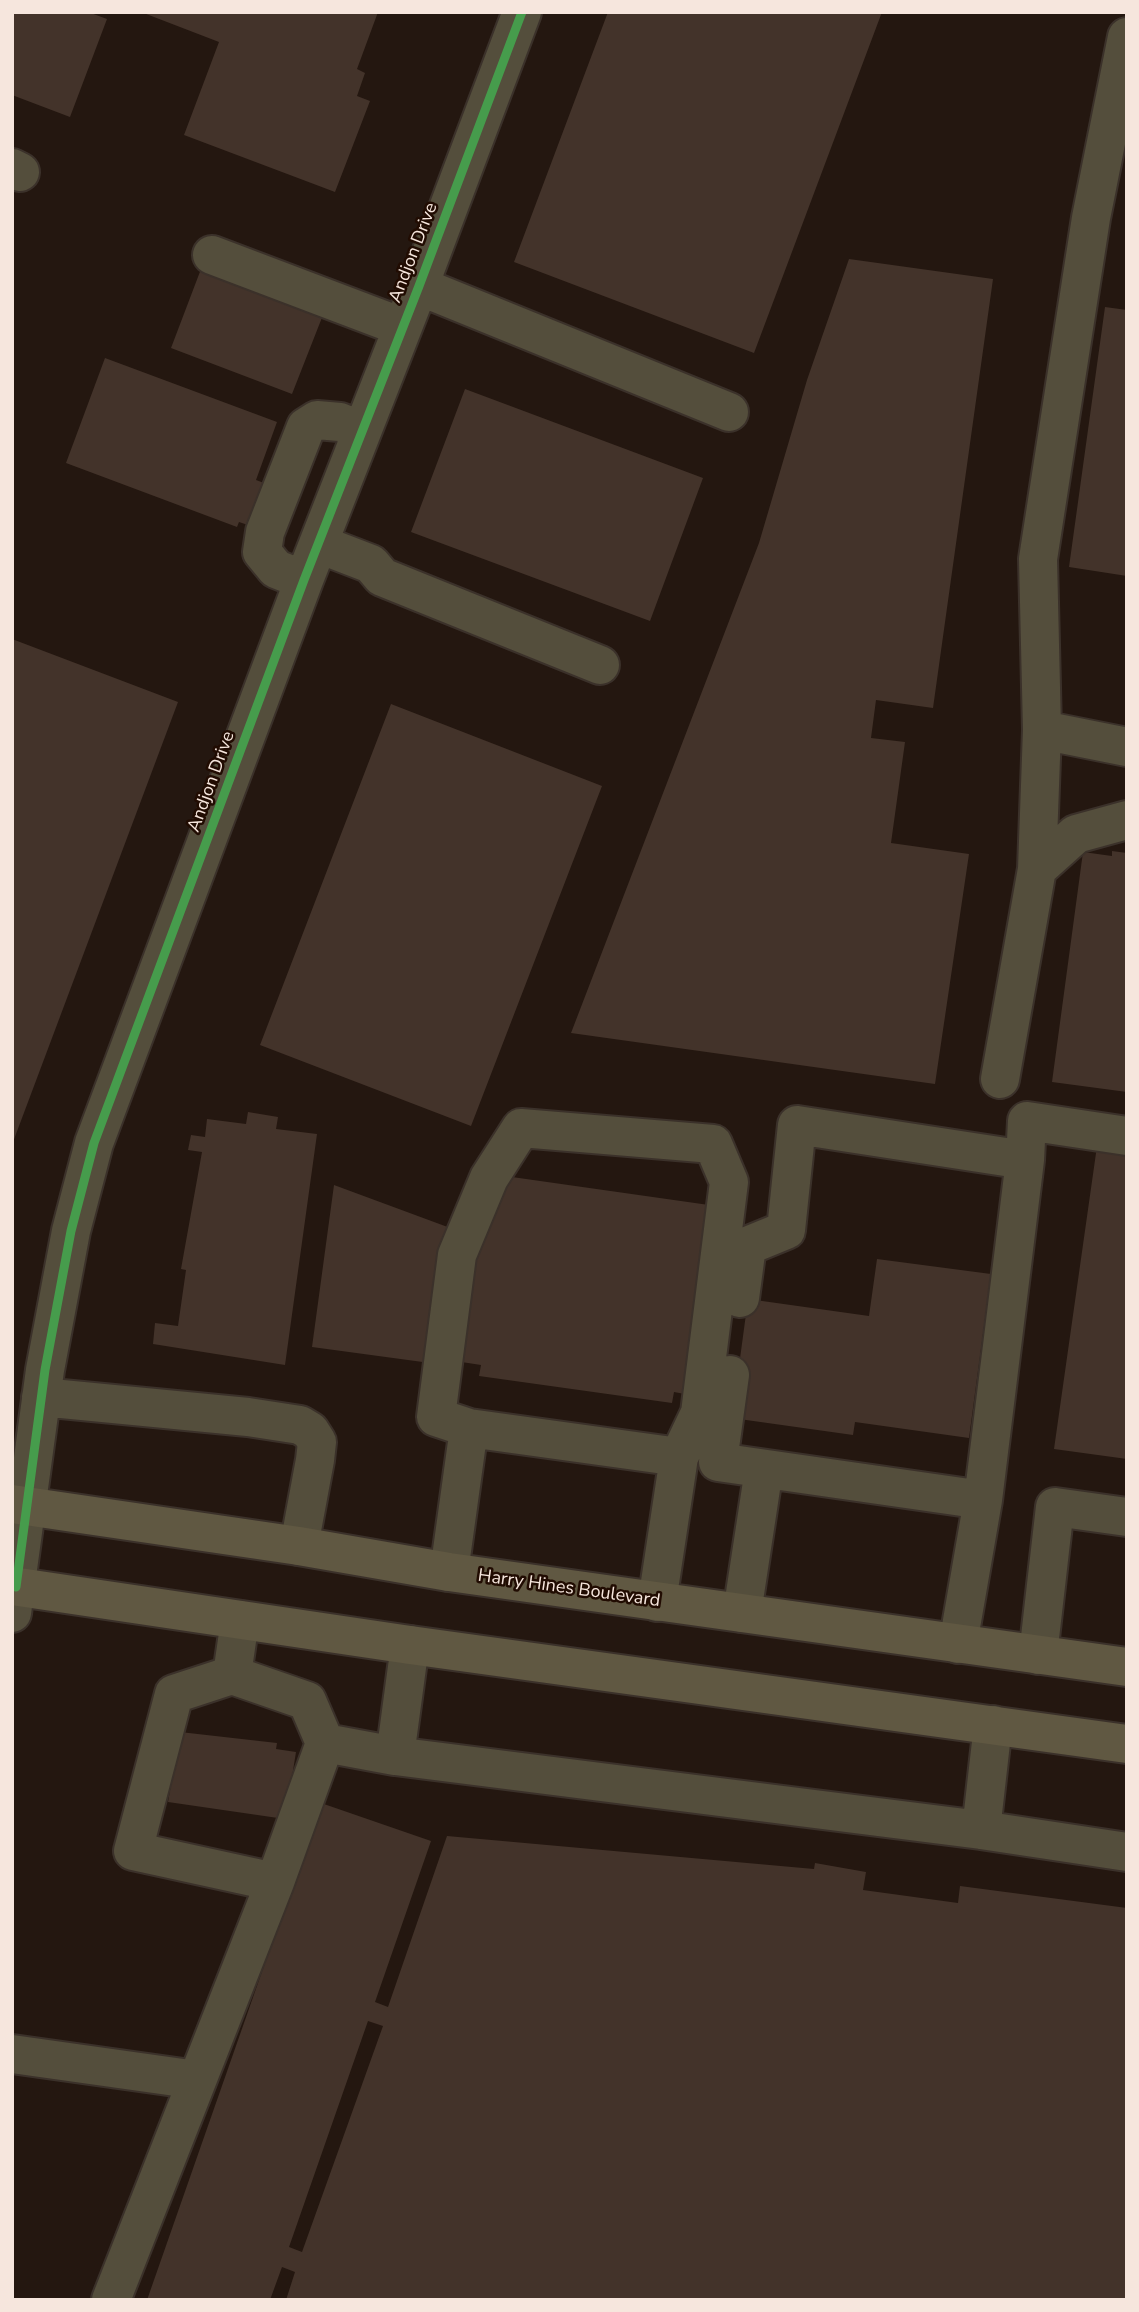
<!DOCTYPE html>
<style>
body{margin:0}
#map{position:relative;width:1139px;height:2312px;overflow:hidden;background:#241710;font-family:"Nunito Sans",sans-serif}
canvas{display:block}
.frame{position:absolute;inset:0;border:14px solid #f6e6dd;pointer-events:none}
</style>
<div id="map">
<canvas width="1139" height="2312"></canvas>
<div class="frame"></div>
</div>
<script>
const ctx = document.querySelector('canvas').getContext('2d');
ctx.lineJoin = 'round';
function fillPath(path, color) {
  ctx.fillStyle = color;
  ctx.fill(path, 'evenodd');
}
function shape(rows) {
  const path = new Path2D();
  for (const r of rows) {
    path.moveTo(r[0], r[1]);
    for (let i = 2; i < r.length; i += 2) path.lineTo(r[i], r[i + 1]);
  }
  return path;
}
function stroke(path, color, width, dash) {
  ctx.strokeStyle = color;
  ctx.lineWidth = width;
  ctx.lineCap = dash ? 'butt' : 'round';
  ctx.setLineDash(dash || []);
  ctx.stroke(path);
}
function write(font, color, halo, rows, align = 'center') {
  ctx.font = font + ' "Nunito Sans",sans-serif';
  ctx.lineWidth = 5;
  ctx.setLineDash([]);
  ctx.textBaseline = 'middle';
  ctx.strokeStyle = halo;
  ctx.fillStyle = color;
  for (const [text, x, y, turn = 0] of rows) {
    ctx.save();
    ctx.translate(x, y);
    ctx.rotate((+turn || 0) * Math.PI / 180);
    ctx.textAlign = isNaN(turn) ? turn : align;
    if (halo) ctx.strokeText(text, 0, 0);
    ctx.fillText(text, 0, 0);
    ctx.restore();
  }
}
const building = shape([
 [12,12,88,12,107,19,70,117,12,95],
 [141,12,378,12,357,69,365,73,357,96,370,101,335,192,184,135,219,42],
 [608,12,882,12,754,353,514,262],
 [849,259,993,279,933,708,876,700,871,738,905,742,891,843,969,854,935,1084,571,1033,759,543,807,380],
 [201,269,323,315,292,394,171,348],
 [1105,307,1127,310,1127,576,1069,567],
 [105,358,277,422,256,480,264,483,248,525,239,522,237,527,66,463],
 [465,389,703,478,650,621,411,532],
 [12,639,178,702,13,1142,12,1142],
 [391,704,602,786,471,1126,260,1045],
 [1112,851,1127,853,1127,1092,1052,1082,1083,852,1112,856],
 [248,1112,278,1117,276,1129,317,1134,285,1365,153,1344,155,1323,178,1326,186,1270,181,1269,202,1152,188,1150,191,1135,205,1137,207,1119,246,1124],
 [1098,1139,1127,1143,1127,1459,1054,1449],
 [505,1176,716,1206,690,1395,674,1392,672,1403,479,1376,481,1365,455,1361,470,1259],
 [334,1185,453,1229,430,1363,312,1347],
 [877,1259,991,1274,969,1438,855,1422,853,1435,732,1418,748,1299,869,1316],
 [180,1732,277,1743,276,1749,296,1752,292,1777,278,1818,168,1802],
 [321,1803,431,1841,375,2002,388,2007,447,1836,814,1869,815,1863,866,1872,863,1890,958,1903,960,1886,1127,1908,1127,2300,286,2300,295,2272,282,2267,270,2300,147,2300],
 [368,2021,383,2026,302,2252,289,2247]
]);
const minor = shape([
 [12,168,20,172],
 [212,255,402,327],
 [419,286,729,412],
 [319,544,371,564,382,577,600,665],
 [304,580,276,569,262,552,265,532,306,427,317,420,340,422,362,431],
 [1042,730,1127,747],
 [1037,869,1076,834,1127,820],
 [1000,1079,1037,869,1042,730,1038,559,1091,218,1127,37],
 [740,1298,747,1246,786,1230,797,1125,1025,1160],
 [730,1375,718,1462,983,1500],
 [41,1397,248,1417,300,1425,310,1431,317,1442,315,1460,299,1546],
 [449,1572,469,1428],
 [657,1602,679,1457,700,1413,729,1182,713,1144,521,1128,489,1178,457,1255,436,1417,469,1428,679,1457],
 [12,1613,45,1370,71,1231,94,1143,304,580,419,286,522,12],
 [742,1613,764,1469],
 [958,1644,983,1500,1025,1160,1027,1121,1127,1136],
 [410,1645,395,1756,981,1830,1127,1852],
 [1038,1655,1055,1507,1127,1517],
 [232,1675,240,1620],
 [981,1830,993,1725],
 [275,1882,133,1851,174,1694,232,1675,307,1701,325,1743],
 [12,2054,197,2080],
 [111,2300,275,1882,325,1743,395,1756]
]);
const major = shape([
 [12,1504,299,1546,449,1572,1127,1667],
 [12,1586,410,1645,1127,1744]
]);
const cycleway = shape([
 [16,1587,45,1370,71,1231,94,1143,304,580,419,286,522,12]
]);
const streetNames = [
 ["Andjon Drive",414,253,-69],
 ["Andjon Drive",212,782,-70],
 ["Harry Hines Boulevard",569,1589,8]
];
fillPath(building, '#43332a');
stroke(minor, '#3b312a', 42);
stroke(major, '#3b312a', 42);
stroke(minor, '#544e3c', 38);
stroke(major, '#605842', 38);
stroke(cycleway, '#469c4c', 9);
write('18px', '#f6e6dd', '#210c02', streetNames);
</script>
